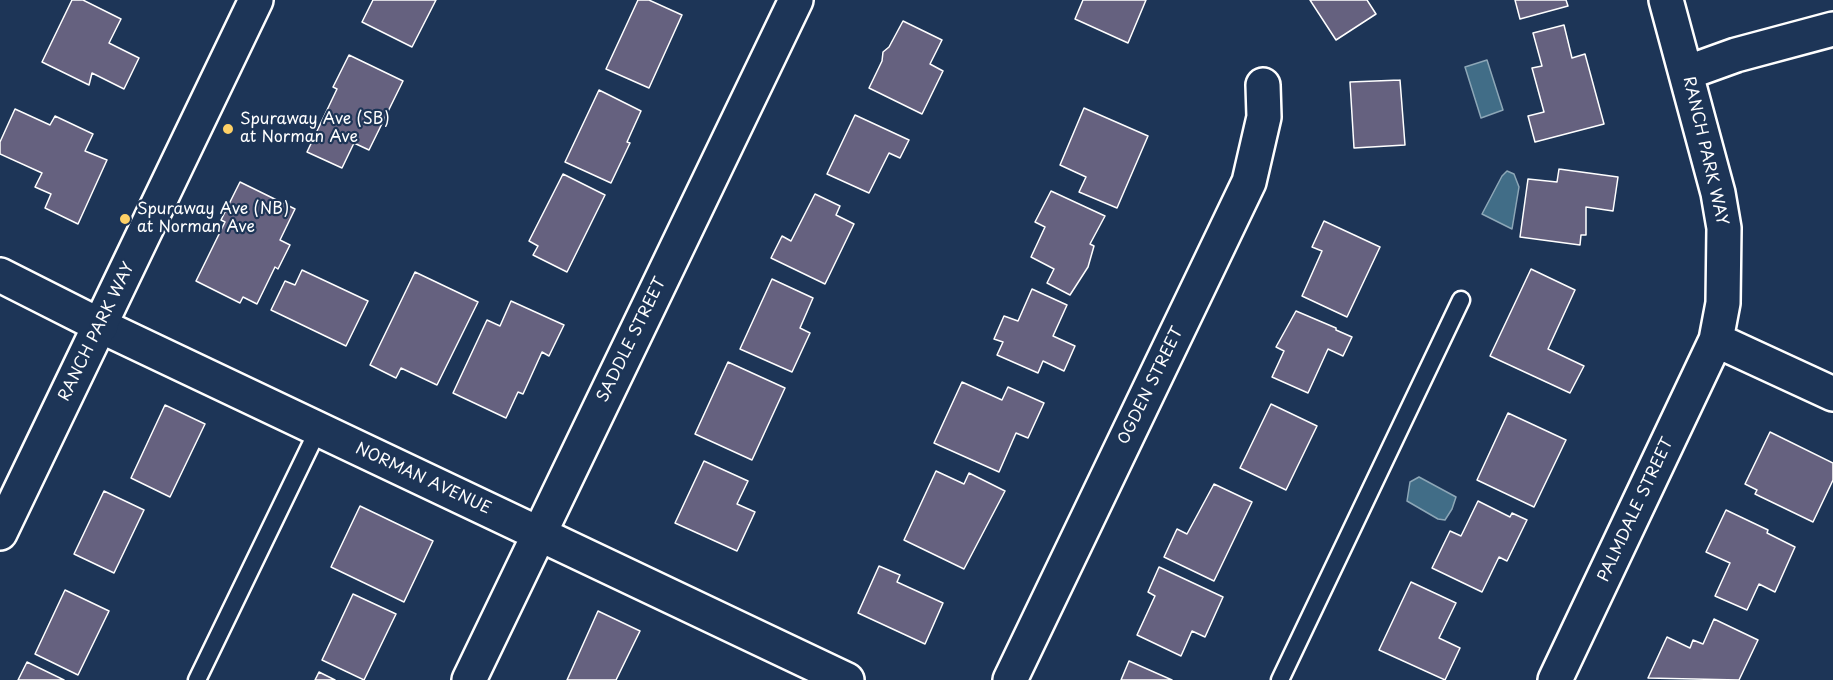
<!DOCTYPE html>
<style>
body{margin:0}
canvas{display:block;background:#1d3557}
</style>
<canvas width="1833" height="680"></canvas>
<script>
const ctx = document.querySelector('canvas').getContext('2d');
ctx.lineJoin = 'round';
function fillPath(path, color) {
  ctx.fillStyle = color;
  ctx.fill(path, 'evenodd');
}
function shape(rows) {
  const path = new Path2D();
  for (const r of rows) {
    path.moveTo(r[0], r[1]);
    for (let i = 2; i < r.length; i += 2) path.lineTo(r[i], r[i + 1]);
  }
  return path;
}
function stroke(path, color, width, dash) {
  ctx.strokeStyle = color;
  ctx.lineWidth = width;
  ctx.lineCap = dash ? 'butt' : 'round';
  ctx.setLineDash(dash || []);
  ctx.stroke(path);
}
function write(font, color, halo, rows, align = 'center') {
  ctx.font = font + ' "Playpen Sans",sans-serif';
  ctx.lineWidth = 4.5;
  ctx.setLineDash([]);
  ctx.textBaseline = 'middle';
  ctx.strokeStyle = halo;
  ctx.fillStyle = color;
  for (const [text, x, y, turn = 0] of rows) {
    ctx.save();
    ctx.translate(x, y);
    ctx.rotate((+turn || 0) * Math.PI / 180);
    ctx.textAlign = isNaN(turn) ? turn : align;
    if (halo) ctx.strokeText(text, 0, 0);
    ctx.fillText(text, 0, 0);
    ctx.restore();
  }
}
const water = shape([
 [1487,60,1503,110,1481,118,1465,67,1487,60],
 [1507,171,1514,174,1519,187,1512,229,1482,214,1502,176,1507,171],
 [1419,477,1456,497,1452,509,1445,520,1438,519,1407,501,1410,482,1419,477]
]);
const building = shape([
 [72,0,83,0,121,19,109,43,139,58,124,89,92,73,89,85,42,62,72,0],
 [373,0,436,0,412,47,362,22,373,0],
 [638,0,649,0,682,15,649,88,606,69,638,0],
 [1083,0,1146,0,1128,43,1075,19,1083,0],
 [1310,0,1367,0,1376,14,1336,40,1310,0],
 [1515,0,1566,0,1568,6,1520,19,1515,0],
 [903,21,942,40,930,64,943,71,922,114,869,88,882,61,883,52,889,47,903,21],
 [1564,25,1572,58,1585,54,1604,124,1535,142,1528,116,1544,112,1532,68,1542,66,1533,33,1564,25],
 [349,55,403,81,369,150,354,143,342,168,307,152,337,89,333,87,349,55],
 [1400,80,1405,145,1354,148,1350,82,1400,80],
 [599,90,641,111,627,142,630,143,611,183,565,162,599,90],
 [1084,108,1148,136,1117,208,1079,192,1086,177,1060,165,1084,108],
 [15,109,50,125,55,116,93,134,85,151,107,160,78,224,45,208,51,194,35,187,42,173,0,154,0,142,15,109],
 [855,115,909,140,900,158,889,153,869,193,827,174,855,115],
 [1559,169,1618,177,1613,211,1586,207,1586,235,1581,235,1580,245,1520,237,1528,179,1557,182,1559,169],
 [563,174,605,195,567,272,533,255,538,246,529,241,563,174],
 [240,182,295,209,280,240,290,245,278,269,275,267,257,304,243,297,240,303,196,281,225,222,221,220,240,182],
 [1051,191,1105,216,1090,244,1094,246,1088,267,1070,295,1047,283,1054,269,1031,257,1045,227,1035,222,1051,191],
 [815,194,840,206,836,215,854,224,825,284,771,258,782,236,791,241,815,194],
 [1324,221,1380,247,1347,317,1302,296,1322,251,1312,247,1324,221],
 [1531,269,1575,290,1548,349,1584,366,1570,393,1490,356,1531,269],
 [302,270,368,301,346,346,271,310,285,281,295,285,302,270],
 [415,272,478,302,437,385,401,368,396,378,370,365,415,272],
 [772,279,813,298,800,328,810,333,792,372,740,349,772,279],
 [1032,289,1067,305,1053,336,1075,346,1064,371,1043,361,1038,373,997,355,1003,342,994,339,1004,316,1018,321,1032,289],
 [511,301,564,325,549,356,542,352,523,394,518,392,506,418,453,393,487,320,500,326,511,301],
 [1296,311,1336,328,1336,330,1352,337,1343,356,1328,349,1308,393,1272,377,1284,351,1276,347,1296,311],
 [728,362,785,388,752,460,695,434,728,362],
 [962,382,1002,400,1008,387,1044,403,1028,438,1016,433,999,472,934,443,962,382],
 [1271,404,1317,426,1286,490,1240,468,1271,404],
 [165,405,205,424,170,497,131,478,165,405],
 [1508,413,1566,440,1534,507,1477,480,1508,413],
 [1770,432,1833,463,1833,480,1813,522,1755,494,1757,490,1745,484,1770,432],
 [704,461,748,481,737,504,755,512,737,551,675,523,704,461],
 [936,471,964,484,969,473,1005,491,964,569,904,540,936,471],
 [1214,484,1252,502,1214,581,1164,557,1177,529,1187,534,1214,484],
 [104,491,144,510,114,573,74,554,104,491],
 [1478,501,1510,517,1512,513,1527,520,1507,561,1499,557,1482,592,1432,568,1450,531,1461,536,1478,501],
 [360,506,433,541,404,602,331,567,360,506],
 [1726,510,1768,530,1767,533,1795,547,1775,592,1759,584,1747,610,1715,596,1730,563,1706,552,1726,510],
 [879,566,900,575,897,582,943,603,925,644,858,613,879,566],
 [1159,567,1223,597,1205,637,1192,631,1181,656,1137,635,1155,596,1148,592,1159,567],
 [1411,582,1456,603,1439,638,1460,648,1445,680,1379,650,1411,582],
 [65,590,109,611,78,675,35,654,65,590],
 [353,594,396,614,364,680,322,660,353,594],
 [598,611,640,631,616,680,567,680,598,611],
 [1714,619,1758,640,1739,680,1648,678,1667,637,1690,648,1693,640,1703,644,1714,619],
 [1129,661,1172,680,1121,680,1129,661],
 [27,662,64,680,18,680,27,662],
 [319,672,335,680,315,680,319,672]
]);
const service = shape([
 [197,680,318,430],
 [1280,680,1461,300]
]);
const minor = shape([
 [1686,73,1736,55,1833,29],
 [101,326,847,680],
 [1716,340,1833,394],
 [469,680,796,0],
 [1010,680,1249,182,1264,117,1263,85],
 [1555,680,1716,340,1723,303,1724,228,1718,193,1666,0]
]);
const tertiary = shape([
 [0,275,101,326],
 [0,533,256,0]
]);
const markers = [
 [228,129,6,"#ffd166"],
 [125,219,6,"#ffd166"]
];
const poiNames = [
 ["Spuraway Ave (SB)",240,120],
 ["at Norman Ave",240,138],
 ["Spuraway Ave (NB)",137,210],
 ["at Norman Ave",137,228]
];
const streetNames = [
 ["RANCH PARK WAY",1705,151,77],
 ["RANCH PARK WAY",97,332,-64],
 ["SADDLE STREET",632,340,-64],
 ["OGDEN STREET",1151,386,-64],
 ["NORMAN AVENUE",423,479,25],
 ["PALMDALE STREET",1636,510,-65]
];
fillPath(water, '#416d87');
stroke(water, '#8da7b7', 1.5);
fillPath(building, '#65617f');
stroke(building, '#fff', 1.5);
stroke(service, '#fff', 21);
stroke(minor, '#fff', 38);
stroke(tertiary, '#fff', 38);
stroke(service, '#1d3557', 16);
stroke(minor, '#1d3557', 33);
stroke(tertiary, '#1d3557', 33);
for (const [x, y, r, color] of markers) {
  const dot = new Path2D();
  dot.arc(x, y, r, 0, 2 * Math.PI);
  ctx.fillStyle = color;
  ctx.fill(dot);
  stroke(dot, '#1d3557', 2);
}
write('16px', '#fff', '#1d3557', poiNames, 'left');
write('16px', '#fff', '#1d3557', streetNames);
</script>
